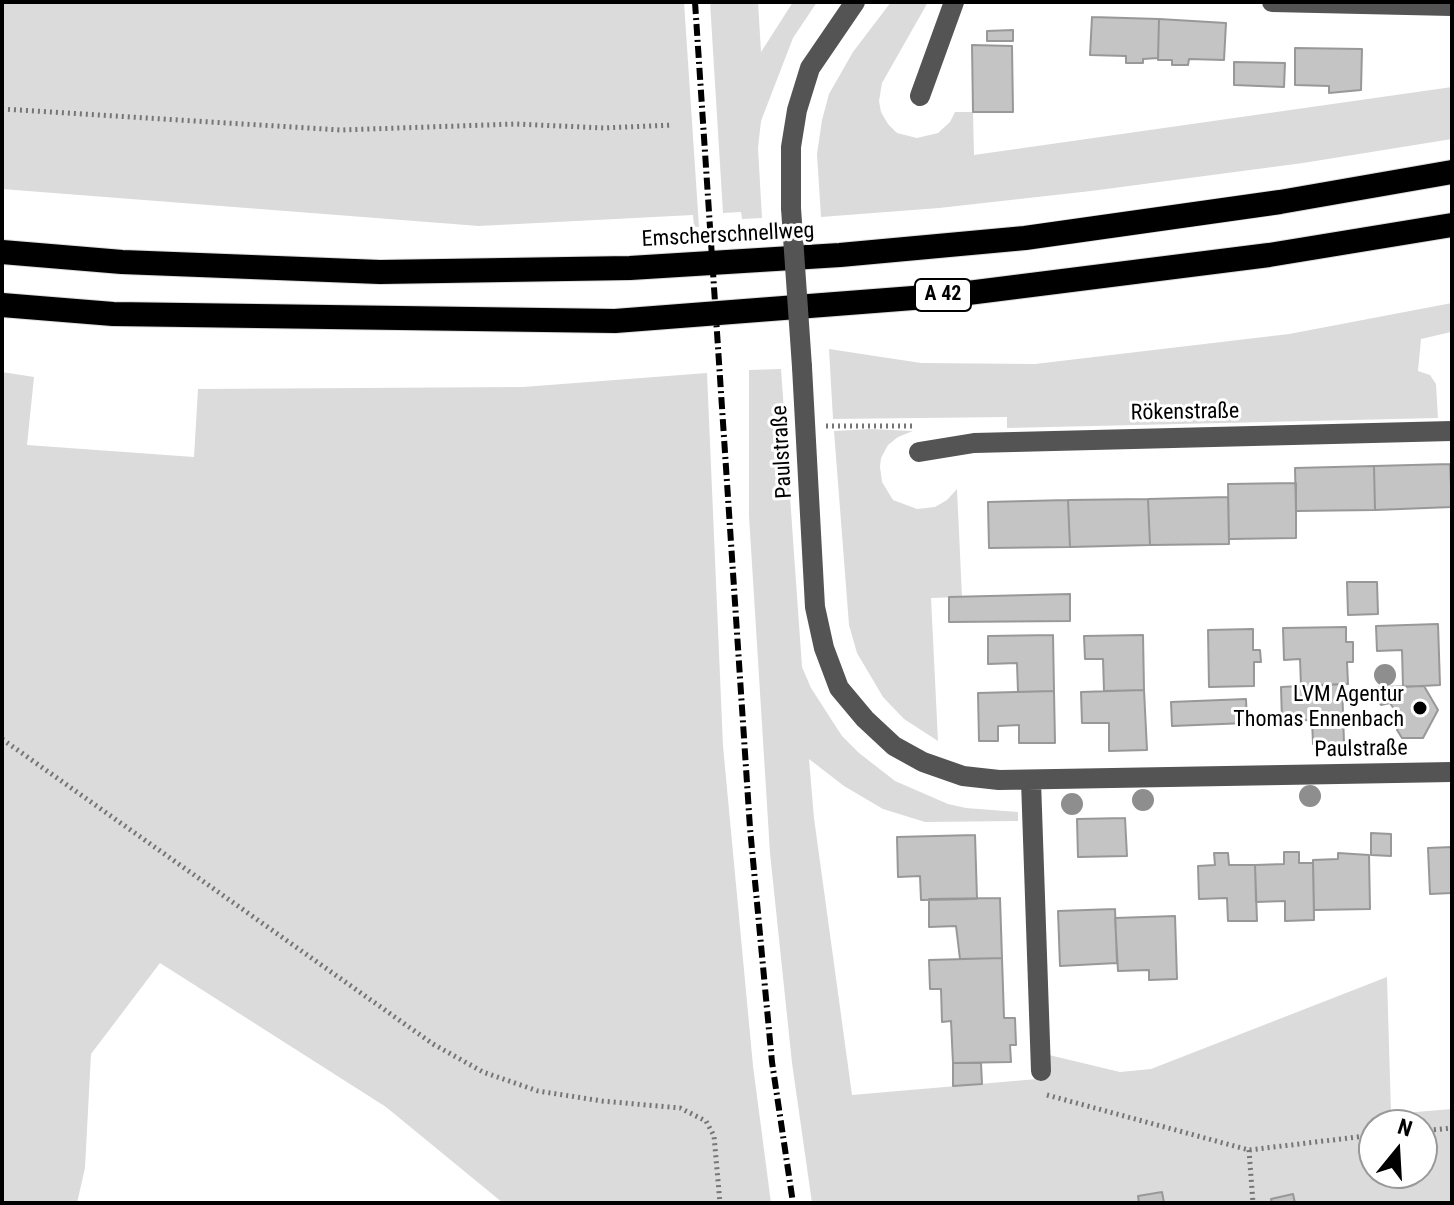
<!DOCTYPE html>
<meta charset="utf-8">
<style>
body{margin:0}
#map{position:relative;width:1454px;height:1205px;overflow:hidden;background:#fff;font-family:"Roboto Condensed",sans-serif}
canvas{display:block}
.frame{position:absolute;inset:0;border:4px solid #000;pointer-events:none}
.north{position:absolute;left:1358px;top:1109px;width:80px;height:80px;box-sizing:border-box;background:#fff;border:2px solid #999;border-radius:50%;rotate:18deg;font-size:22px;font-weight:700;line-height:32px;text-align:center;color:#000}
.north::after{content:'';display:block;margin:auto;width:28px;height:36px;background:#000;clip-path:polygon(50% 0,100% 100%,50% 72%,0 100%)}
</style>
<div id="map">
<canvas width="1454" height="1205"></canvas>
<div class="frame"></div>
<div class="north">N</div>
</div>
<script>
const ctx = document.querySelector('canvas').getContext('2d');
ctx.lineJoin = 'round';
function fillPath(path, color) {
  ctx.fillStyle = color;
  ctx.fill(path, 'evenodd');
}
function shape(rows) {
  const path = new Path2D();
  for (const r of rows) {
    path.moveTo(r[0], r[1]);
    for (let i = 2; i < r.length; i += 2) path.lineTo(r[i], r[i + 1]);
  }
  return path;
}
function stroke(path, color, width, dash) {
  ctx.strokeStyle = color;
  ctx.lineWidth = width;
  ctx.lineCap = dash ? 'butt' : 'round';
  ctx.setLineDash(dash || []);
  ctx.stroke(path);
}
function write(font, color, halo, rows, align = 'center') {
  ctx.font = font + ' "Roboto Condensed",sans-serif';
  ctx.lineWidth = 6;
  ctx.setLineDash([]);
  ctx.textBaseline = 'middle';
  ctx.strokeStyle = halo;
  ctx.fillStyle = color;
  for (const [text, x, y, turn = 0] of rows) {
    ctx.save();
    ctx.translate(x, y);
    ctx.rotate((+turn || 0) * Math.PI / 180);
    ctx.textAlign = isNaN(turn) ? turn : align;
    if (halo) ctx.strokeText(text, 0, 0);
    ctx.fillText(text, 0, 0);
    ctx.restore();
  }
}
const green = shape([
 [2,2,684,2,699,227,694,227,693,215,479,226,2,189],
 [710,2,758,2,761,52,793,2,817,2,793,38,761,121,758,148,762,218,742,219,741,212,723,213],
 [891,2,928,2,882,83,879,101,881,112,888,124,897,133,917,138,938,133,950,122,955,112,973,112,974,155,1452,87,1452,139,1303,163,1091,191,939,208,821,217,817,154,822,120,829,94,853,52],
 [1452,303,1451,332,1421,339,1418,371,1430,375,1436,384,1438,418,1007,428,1007,417,833,419,829,349,921,363,1035,364,1289,334],
 [781,369,802,667,811,688,842,736,859,753,895,781,948,804,966,808,1018,812,1018,821,925,822,883,809,844,786,809,759,814,818,852,1095,1049,1078,1049,1055,1120,1072,1151,1069,1387,977,1391,1114,1452,1109,1452,1203,812,1203,792,1063,770,853,749,516,749,370],
 [1374,1125,1422,1125,1422,1173,1374,1173],
 [2,372,34,377,27,445,194,457,198,389,523,387,707,373,723,746,753,1066,771,1203,559,1203,558,1201,503,1203,386,1107,160,963,91,1054,85,1168,77,1203,2,1203],
 [870,429,913,431,898,437,888,445,881,458,880,467,882,482,893,500,917,509,935,507,947,500,957,489,962,597,931,598,938,741,904,719,883,697,857,653,849,625,834,431]
]);
const building = shape([
 [1092,17,1159,19,1158,58,1143,59,1143,63,1126,63,1126,56,1090,55,1092,17],
 [1159,19,1226,23,1224,60,1189,59,1188,65,1172,65,1172,60,1158,60,1159,19],
 [1013,30,1013,41,987,41,987,31,1013,30],
 [972,45,1012,46,1013,112,973,112,972,45],
 [1295,48,1362,49,1361,90,1329,93,1329,86,1295,85,1295,48],
 [1234,62,1285,63,1284,87,1234,85,1234,62],
 [1450,464,1452,507,1375,510,1374,466,1450,464],
 [1374,466,1375,510,1296,511,1295,468,1374,466],
 [1296,483,1296,538,1229,539,1228,484,1296,483],
 [1228,497,1229,544,1150,545,1148,499,1228,497],
 [1148,499,1150,545,1070,547,1068,500,1148,499],
 [1068,500,1070,547,989,548,988,502,1068,500],
 [1347,582,1377,582,1378,614,1348,615,1347,582],
 [1070,594,1070,621,949,622,949,597,1070,594],
 [1438,624,1440,685,1403,687,1402,650,1377,651,1376,626,1438,624],
 [1346,627,1346,642,1353,642,1353,662,1347,662,1348,684,1301,686,1300,659,1284,660,1283,628,1346,627],
 [1253,629,1253,650,1260,650,1261,662,1254,662,1254,686,1209,687,1208,630,1253,629],
 [1053,635,1054,691,1018,692,1017,663,988,664,988,636,1053,635],
 [1143,635,1144,690,1104,691,1103,659,1085,659,1084,636,1143,635],
 [1342,684,1344,743,1313,744,1312,720,1282,721,1281,687,1342,684],
 [1424,686,1438,710,1423,738,1402,738,1397,730,1402,721,1390,703,1381,705,1375,696,1379,687,1424,686],
 [1144,690,1147,750,1109,751,1109,723,1082,723,1081,692,1144,690],
 [1054,691,1055,743,1019,743,1019,725,998,726,998,741,979,741,978,693,1054,691],
 [1246,699,1247,723,1172,726,1171,702,1246,699],
 [1125,818,1127,856,1078,857,1077,819,1125,818],
 [1371,833,1391,834,1391,856,1371,855,1371,833],
 [975,835,977,899,921,900,920,876,898,877,897,837,975,835],
 [1452,847,1452,893,1430,894,1428,848,1452,847],
 [1284,852,1299,852,1299,863,1313,863,1314,920,1285,921,1285,901,1256,902,1255,865,1284,864,1284,852],
 [1214,853,1228,853,1229,865,1255,865,1257,921,1228,921,1227,898,1199,899,1198,866,1215,865,1214,853],
 [1338,853,1369,855,1370,909,1314,910,1313,860,1338,859,1338,853],
 [1000,898,1002,958,960,959,956,926,929,927,929,899,1000,898],
 [1115,909,1117,963,1060,966,1058,911,1115,909],
 [1175,916,1177,979,1149,980,1149,970,1118,971,1115,918,1175,916],
 [1002,958,1004,1018,1015,1018,1016,1045,1010,1045,1011,1062,953,1063,951,1021,942,1022,941,989,930,989,929,960,1002,958],
 [953,1063,981,1063,982,1084,953,1086,953,1063],
 [1162,1192,1164,1203,1139,1203,1138,1196,1162,1192],
 [1293,1194,1295,1203,1272,1203,1271,1199,1293,1194]
]);
const path = shape([
 [2,109,340,130,516,124,604,128,672,125],
 [826,426,916,426],
 [2,739,433,1044,483,1072,538,1091,602,1101,680,1108,706,1121,714,1136,720,1203],
 [1047,1095,1249,1150,1374,1135],
 [1422,1131,1452,1128],
 [1249,1150,1253,1203]
]);
const minor = shape([
 [1272,2,1452,6],
 [920,96,954,2],
 [791,208,791,147,797,110,810,68,855,2],
 [802,367,815,607,824,648,839,688,865,719,894,746,923,762,963,776,999,780,1452,772],
 [919,452,974,443,1452,431],
 [1031,781,1041,1071]
]);
const highway = shape([
 [2,252,122,262,380,272,630,268,840,255,1025,238,1280,202,1452,172],
 [2,305,113,314,615,321,952,295,1269,255,1452,225]
]);
const rail = shape([
 [695,2,750,828,772,1062,793,1203]
]);
const minorBridge = shape([
 [791,208,802,367]
]);
const trees = [
 [1385,675],
 [1310,796],
 [1143,800],
 [1072,804]
];
const markers = [
 [1420,708,8,"#000"]
];
const shields = [
 [943,295,56]
];
const shieldNames = [
 ["A 42",943,295]
];
const streetNames = [
 ["Emscherschnellweg",728,236,-3],
 ["Rökenstraße",1185,413,-1],
 ["Paulstraße",783,452,-93],
 ["Paulstraße",1361,750,-1]
];
const poiNames = [
 ["LVM Agentur",1404,695],
 ["Thomas Ennenbach",1404,720]
];
fillPath(green, '#dbdbdb');
fillPath(building, '#c4c4c4');
stroke(building, '#989898', 2);
stroke(highway, '#dbdbdb', 26);
stroke(path, '#767676', 5, [2, 4]);
stroke(minor, '#545454', 20);
stroke(highway, '#000', 24);
stroke(rail, '#000', 6, [12, 4, 2, 4]);
stroke(minorBridge, '#545454', 20);
ctx.fillStyle = '#8e8e8e';
for (const [x, y] of trees) {
  ctx.beginPath();
  ctx.arc(x, y, 11, 0, 2 * Math.PI);
  ctx.fill();
}
for (const [x, y, r, color] of markers) {
  const dot = new Path2D();
  dot.arc(x, y, r, 0, 2 * Math.PI);
  ctx.fillStyle = color;
  ctx.fill(dot);
  stroke(dot, '#fff', 3);
}
for (const [x, y, w] of shields) {
  const box = new Path2D();
  box.roundRect(x - w / 2, y - 16, w, 32, 6);
  ctx.fillStyle = '#fff';
  ctx.fill(box);
  stroke(box, '#000', 2);
}
write('bold 20px', '#000', null, shieldNames);
write('22px', '#000', '#fff', streetNames);
write('22px', '#000', '#fff', poiNames, 'right');
</script>
